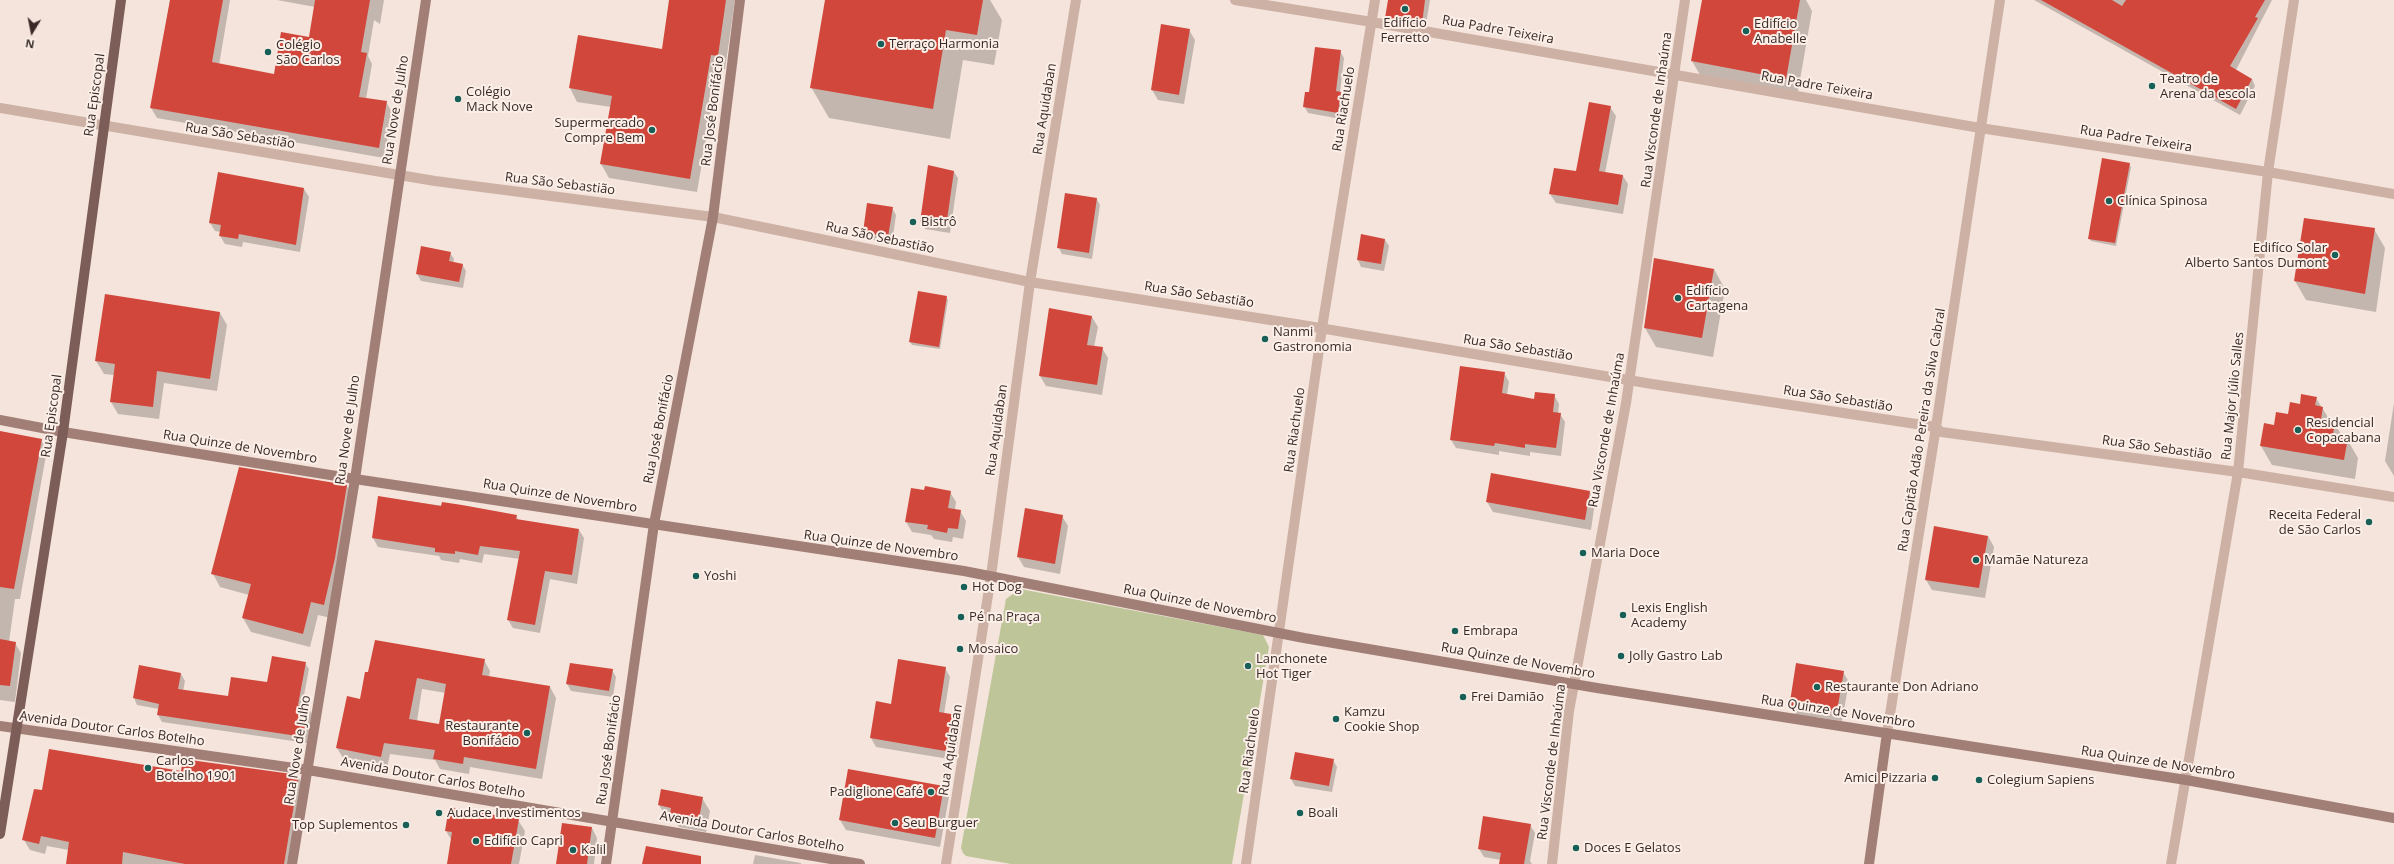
<!DOCTYPE html>
<meta charset="utf-8">
<style>
body{margin:0}
#map{position:relative;width:2394px;height:864px;overflow:hidden;background:#f4e4db;font-family:"Open Sans",sans-serif}
canvas{display:block}
.north{position:absolute;left:12px;top:12px;width:40px;height:40px;-webkit-text-stroke:3px #fbefe8;paint-order:stroke;rotate:190deg;font-size:11px;font-weight:700;line-height:16px;text-align:center;color:#392a27}
.north::after{content:'';display:block;margin:auto;width:14px;height:18px;background:#392a27;clip-path:polygon(50% 0,100% 100%,50% 72%,0 100%)}
</style>
<div id="map">
<canvas width="2394" height="864"></canvas>
<div class="north">N</div>
</div>
<script>
const ctx = document.querySelector('canvas').getContext('2d');
ctx.lineJoin = 'round';
function fillPath(path, color) {
  ctx.fillStyle = color;
  ctx.fill(path, 'evenodd');
}
function shape(rows) {
  const path = new Path2D();
  for (const r of rows) {
    path.moveTo(r[0], r[1]);
    for (let i = 2; i < r.length; i += 2) path.lineTo(r[i], r[i + 1]);
  }
  return path;
}
function stroke(path, color, width, dash) {
  ctx.strokeStyle = color;
  ctx.lineWidth = width;
  ctx.lineCap = dash ? 'butt' : 'round';
  ctx.setLineDash(dash || []);
  ctx.stroke(path);
}
function write(font, color, halo, rows, align = 'center') {
  ctx.font = font + ' "Open Sans",sans-serif';
  ctx.lineWidth = 4;
  ctx.setLineDash([]);
  ctx.textBaseline = 'middle';
  ctx.strokeStyle = halo;
  ctx.fillStyle = color;
  for (const [text, x, y, turn = 0] of rows) {
    ctx.save();
    ctx.translate(x, y);
    ctx.rotate((+turn || 0) * Math.PI / 180);
    ctx.textAlign = isNaN(turn) ? turn : align;
    if (halo) ctx.strokeText(text, 0, 0);
    ctx.fillText(text, 0, 0);
    ctx.restore();
  }
}
const green = shape([
 [1020,589,1263,635,1269,647,1232,864,1011,864,966,856,963,853,961,848,1006,599]
]);
const shadow = shape([
 [170,0,230,0,219,65,274,75,310,38,315,7,277,0,384,0,380,24,374,20,368,56,372,64,366,99,386,102,392,112,384,158,157,118,151,108],
 [670,0,735,0,725,69,718,68,697,192,609,178,601,164,611,107,577,102,570,88,578,36,663,51],
 [826,0,990,0,1002,20,994,65,963,60,950,139,829,118,811,87],
 [1389,0,1430,0,1425,30,1390,24,1386,18],
 [1703,0,1806,0,1812,11,1797,97,1703,80,1692,61],
 [2034,0,2272,0,2236,70,2252,79,2255,86,2240,115],
 [1189,30,1195,40,1184,104,1158,100,1152,90],
 [1340,51,1344,58,1340,92,1344,99,1341,119,1308,113,1304,106,1310,94],
 [1610,107,1616,116,1605,173,1623,176,1628,184,1623,214,1556,203,1550,194,1577,172],
 [2129,164,2131,167,2116,246,2091,241,2089,238],
 [929,167,954,172,958,178,950,233,925,229,921,222],
 [304,189,309,197,300,252,243,242,242,247,225,244,220,236,221,232,215,231,210,223],
 [1096,198,1100,205,1092,259,1062,254,1059,248],
 [868,204,892,208,896,215,892,243,867,239,864,232],
 [2374,229,2385,248,2376,312,2306,300,2295,281],
 [1362,236,1385,240,1389,246,1384,271,1361,267,1358,260],
 [450,253,454,259,453,263,462,264,466,271,463,288,421,281,417,274],
 [1714,269,1725,289,1713,357,1656,347,1645,328],
 [106,296,220,313,227,325,217,391,164,383,159,419,118,414,111,402,114,375,104,374,96,361],
 [946,297,948,300,940,349,912,345,910,342],
 [1092,317,1098,327,1094,347,1102,348,1108,358,1102,395,1046,386,1040,376],
 [1504,373,1509,382,1507,395,1535,400,1554,395,1559,404,1558,414,1560,414,1565,422,1561,456,1530,452,1530,456,1499,451,1499,455,1456,448,1451,440],
 [2316,398,2331,422,2334,422,2343,438,2347,439,2358,458,2355,479,2272,465,2261,446,2275,426,2301,405],
 [2394,403,2394,476,2385,461],
 [0,432,41,440,47,450,20,599,15,599,9,642,15,643,21,653,15,702,0,700],
 [347,486,354,500,331,618,318,615,310,647,251,632,243,618,249,595,220,587,213,574],
 [925,491,950,492,956,502,955,510,960,511,966,521,963,539,953,537,952,542,934,539,931,535,912,532,906,522],
 [1590,492,1595,502,1591,530,1493,512,1487,502],
 [379,497,516,516,519,521,579,530,584,538,577,584,550,579,540,633,513,628,508,620,520,559,484,554,482,563,460,559,459,563,441,560,439,556,378,547,373,538],
 [1026,509,1062,516,1068,526,1060,574,1024,567,1018,557],
 [1988,536,1994,547,1985,598,1932,590,1926,580],
 [484,660,490,671,489,677,550,687,556,698,542,779,470,767,469,774,440,769,435,760,390,754,387,768,343,758,337,748,361,700,365,673],
 [422,689,446,693,440,725,417,721],
 [305,663,309,669,302,706,308,707,312,714,307,743,162,722,158,715,159,709,137,705,134,698,140,666,181,674,185,681,183,691,229,697,268,683],
 [945,668,950,677,944,714,956,716,961,724,955,760,876,747,871,738,891,705],
 [612,670,616,677,613,697,571,691,567,684],
 [1843,672,1849,682,1842,721,1816,717,1815,721,1796,718,1790,708],
 [1296,753,1333,760,1337,767,1332,792,1295,786,1291,779],
 [182,772,298,776,304,787,291,864,67,864,69,850,47,846,45,854,30,850,24,840,43,792],
 [943,787,949,797,940,847,846,830,840,820],
 [702,798,710,811,706,832,679,827,675,820,667,818,659,805],
 [518,820,525,831,519,864,448,864,452,841,446,831],
 [1530,825,1535,833,1530,861,1532,864,1500,864,1501,860,1484,857,1479,849],
 [592,828,597,838,594,864,557,864],
 [755,855,801,863,801,864,753,864]
]);
const building = shape([
 [170,0,223,0,212,62,274,74,281,32,309,37,315,0,370,0,361,52,367,53,359,97,387,101,379,148,150,108],
 [669,0,726,0,718,56,711,55,690,179,600,164,612,96,569,88,578,35,662,49],
 [825,0,983,0,977,35,946,30,933,109,810,88],
 [1388,0,1425,0,1422,24,1385,18],
 [1702,0,1800,0,1786,79,1691,61],
 [2041,0,2112,0,2122,6,2126,0,2265,0,2255,17,2258,18,2230,66,2252,79,2236,109],
 [1161,24,1190,29,1179,95,1151,90],
 [1315,47,1341,50,1336,91,1341,92,1338,113,1303,107,1305,92,1309,92],
 [1589,102,1611,106,1599,171,1623,175,1618,205,1549,194,1554,168,1576,171],
 [2102,158,2130,163,2115,243,2088,239],
 [928,165,954,171,946,227,920,222],
 [218,172,304,188,296,245,239,234,238,239,219,236,221,225,209,223],
 [1065,193,1097,198,1089,253,1057,248],
 [867,203,893,207,888,237,863,232],
 [2304,218,2375,228,2365,294,2294,281],
 [1361,234,1385,239,1381,264,1357,260],
 [421,246,451,252,449,261,463,264,459,282,416,274],
 [1654,258,1714,269,1702,338,1644,328],
 [918,291,947,296,939,347,909,342],
 [105,294,220,312,210,379,157,371,153,407,110,402,115,364,95,361],
 [1049,308,1092,316,1087,345,1103,347,1097,385,1039,376],
 [1460,366,1505,372,1502,393,1534,399,1535,392,1555,394,1553,412,1561,413,1556,448,1525,444,1525,448,1495,443,1494,446,1450,440],
 [2301,394,2317,397,2315,405,2323,407,2321,419,2335,422,2333,435,2348,438,2344,460,2260,446,2264,423,2274,425,2276,412,2288,414,2290,402,2300,404],
 [0,431,42,439,14,589,0,587],
 [239,467,347,485,335,558,324,605,311,602,303,634,242,618,251,584,211,574],
 [1491,473,1590,491,1585,520,1486,502],
 [925,486,951,491,948,508,961,510,958,529,948,528,947,533,927,529,928,525,905,522,911,488,924,490],
 [378,496,441,506,442,502,462,505,517,515,516,519,579,529,572,575,545,571,535,625,507,620,520,551,480,546,478,555,455,551,455,554,435,552,435,548,372,538],
 [1025,508,1063,515,1055,564,1017,557],
 [1934,526,1988,536,1979,588,1925,580],
 [0,639,16,642,10,686,0,685],
 [375,640,485,659,482,675,550,686,536,769,464,757,463,764,433,759,435,750,384,743,381,757,336,748,347,696,360,699,365,672,368,672],
 [417,678,446,684,439,724,409,719],
 [272,656,306,662,298,705,309,706,304,737,157,715,159,704,133,698,139,665,181,673,178,689,228,696,231,677,267,682],
 [898,659,946,667,939,712,957,715,951,752,870,738,876,701,891,704],
 [570,663,613,669,609,691,566,684],
 [1796,663,1844,671,1837,711,1810,707,1810,712,1789,708],
 [49,749,181,771,183,759,299,775,284,864,185,864,123,852,122,864,66,864,69,842,41,836,39,844,22,840,34,789,42,790],
 [1295,752,1334,759,1329,786,1290,779],
 [848,769,944,786,935,838,839,820],
 [661,789,703,797,699,819,670,814,671,808,658,805],
 [449,807,519,819,511,864,447,864,452,832,445,831],
 [1483,816,1531,824,1524,864,1499,864,1501,853,1478,849],
 [562,823,592,827,587,864,556,864],
 [646,846,701,856,701,864,642,864]
]);
const minor = shape([
 [1235,0,1372,22,1980,128,2268,172,2394,194],
 [0,108,435,181,713,217,1030,282,1302,325,1652,384,1936,427,1941,432,2238,472,2394,497],
 [1887,733,1936,427,2000,0],
 [1246,864,1322,328,1375,0],
 [2171,864,2238,472,2268,172,2294,0]
]);
const tertiary = shape([
 [946,864,991,576,1030,282,1076,0],
 [1552,864,1569,711,1626,403,1685,0]
]);
const secondary = shape([
 [0,420,63,432,355,479,964,571,1304,638,1597,688,2186,780,2394,818],
 [0,726,308,770,860,864],
 [292,864,355,479,426,0],
 [606,864,654,524,713,217,740,0],
 [1869,864,1887,733]
]);
const primary = shape([
 [0,834,63,432,121,0]
]);
const markers = [
 [1405,9,4,"#185f58"],
 [1746,31,4,"#185f58"],
 [881,44,4,"#185f58"],
 [268,52,4,"#185f58"],
 [2152,86,4,"#185f58"],
 [458,99,4,"#185f58"],
 [652,130,4,"#185f58"],
 [2109,201,4,"#185f58"],
 [913,222,4,"#185f58"],
 [2335,255,4,"#185f58"],
 [1678,298,4,"#185f58"],
 [1265,339,4,"#185f58"],
 [2298,430,4,"#185f58"],
 [2369,522,4,"#185f58"],
 [1583,553,4,"#185f58"],
 [1976,560,4,"#185f58"],
 [696,576,4,"#185f58"],
 [964,587,4,"#185f58"],
 [1623,615,4,"#185f58"],
 [961,617,4,"#185f58"],
 [1455,631,4,"#185f58"],
 [960,649,4,"#185f58"],
 [1621,656,4,"#185f58"],
 [1248,666,4,"#185f58"],
 [1817,687,4,"#185f58"],
 [1463,697,4,"#185f58"],
 [1336,719,4,"#185f58"],
 [527,733,4,"#185f58"],
 [148,768,4,"#185f58"],
 [1935,778,4,"#185f58"],
 [1979,780,4,"#185f58"],
 [931,792,4,"#185f58"],
 [439,813,4,"#185f58"],
 [1300,813,4,"#185f58"],
 [895,823,4,"#185f58"],
 [406,825,4,"#185f58"],
 [476,841,4,"#185f58"],
 [1576,848,4,"#185f58"],
 [573,850,4,"#185f58"]
];
const poiNames = [
 ["Edifício",1405,23,"center"],
 ["Ferretto",1405,38,"center"],
 ["Edifício",1754,24],
 ["Anabelle",1754,39],
 ["Terraço Harmonia",889,44],
 ["Colégio",276,45],
 ["São Carlos",276,60],
 ["Teatro de",2160,79],
 ["Arena da escola",2160,94],
 ["Colégio",466,92],
 ["Mack Nove",466,107],
 ["Supermercado",644,123,"right"],
 ["Compre Bem",644,138,"right"],
 ["Clínica Spinosa",2117,201],
 ["Bistrô",921,222],
 ["Edifíco Solar",2327,248,"right"],
 ["Alberto Santos Dumont",2327,263,"right"],
 ["Edifício",1686,291],
 ["Cartagena",1686,306],
 ["Nanmi",1273,332],
 ["Gastronomia",1273,347],
 ["Residencial",2306,423],
 ["Copacabana",2306,438],
 ["Receita Federal",2361,515,"right"],
 ["de São Carlos",2361,530,"right"],
 ["Maria Doce",1591,553],
 ["Mamãe Natureza",1984,560],
 ["Yoshi",704,576],
 ["Hot Dog",972,587],
 ["Lexis English",1631,608],
 ["Academy",1631,623],
 ["Pé na Praça",969,617],
 ["Embrapa",1463,631],
 ["Mosaico",968,649],
 ["Jolly Gastro Lab",1629,656],
 ["Lanchonete",1256,659],
 ["Hot Tiger",1256,674],
 ["Restaurante Don Adriano",1825,687],
 ["Frei Damião",1471,697],
 ["Kamzu",1344,712],
 ["Cookie Shop",1344,727],
 ["Restaurante",519,726,"right"],
 ["Bonifácio",519,741,"right"],
 ["Carlos",156,761],
 ["Botelho 1901",156,776],
 ["Amici Pizzaria",1927,778,"right"],
 ["Colegium Sapiens",1987,780],
 ["Padiglione Café",923,792,"right"],
 ["Audace Investimentos",447,813],
 ["Boali",1308,813],
 ["Seu Burguer",903,823],
 ["Top Suplementos",398,825,"right"],
 ["Edifício Capri",484,841],
 ["Doces E Gelatos",1584,848],
 ["Kalil",581,850]
];
const streetNames = [
 ["Rua Padre Teixeira",1498,30,10],
 ["Rua Padre Teixeira",1817,86,10],
 ["Rua Episcopal",95,95,-82],
 ["Rua Aquidaban",1045,109,-81],
 ["Rua Riachuelo",1344,109,-81],
 ["Rua Nove de Julho",396,110,-81],
 ["Rua Visconde de Inhaúma",1657,110,-82],
 ["Rua José Bonifácio",713,111,-83],
 ["Rua São Sebastião",240,136,9],
 ["Rua Padre Teixeira",2136,139,9],
 ["Rua São Sebastião",560,184,7],
 ["Rua São Sebastião",880,238,12],
 ["Rua São Sebastião",1199,295,9],
 ["Rua São Sebastião",1518,348,9],
 ["Rua Major Júlio Salles",2233,396,-84],
 ["Rua São Sebastião",1838,399,9],
 ["Rua Episcopal",52,416,-82],
 ["Rua José Bonifácio",659,429,-79],
 ["Rua Nove de Julho",348,430,-82],
 ["Rua Aquidaban",997,430,-82],
 ["Rua Riachuelo",1295,430,-82],
 ["Rua Visconde de Inhaúma",1607,430,-80],
 ["Rua Capitão Adão Pereira da Silva Cabral",1922,430,-81],
 ["Rua Quinze de Novembro",240,447,9],
 ["Rua São Sebastião",2157,448,8],
 ["Rua Quinze de Novembro",560,496,9],
 ["Rua Quinze de Novembro",881,546,8],
 ["Rua Quinze de Novembro",1200,604,11],
 ["Rua Quinze de Novembro",1518,661,10],
 ["Rua Quinze de Novembro",1838,712,9],
 ["Avenida Doutor Carlos Botelho",112,729,8],
 ["Rua Nove de Julho",298,750,-81],
 ["Rua José Bonifácio",609,750,-82],
 ["Rua Aquidaban",951,750,-81],
 ["Rua Riachuelo",1250,751,-82],
 ["Rua Visconde de Inhaúma",1552,762,-83],
 ["Rua Quinze de Novembro",2158,763,9],
 ["Avenida Doutor Carlos Botelho",433,778,10],
 ["Avenida Doutor Carlos Botelho",752,832,10]
];
fillPath(green, '#bdc599');
fillPath(shadow, '#0003');
fillPath(building, '#d2473b');
stroke(minor, '#ceb1a5', 10);
stroke(tertiary, '#ceb1a5', 10);
stroke(secondary, '#a27f76', 10);
stroke(primary, '#7c5d57', 10);
for (const [x, y, r, color] of markers) {
  const dot = new Path2D();
  dot.arc(x, y, r, 0, 2 * Math.PI);
  ctx.fillStyle = color;
  ctx.fill(dot);
  stroke(dot, '#fbefe8', 1.5);
}
write('13px', '#392a27', '#fbefe8', poiNames, 'left');
write('13px', '#392a27', '#fbefe8', streetNames);
</script>
